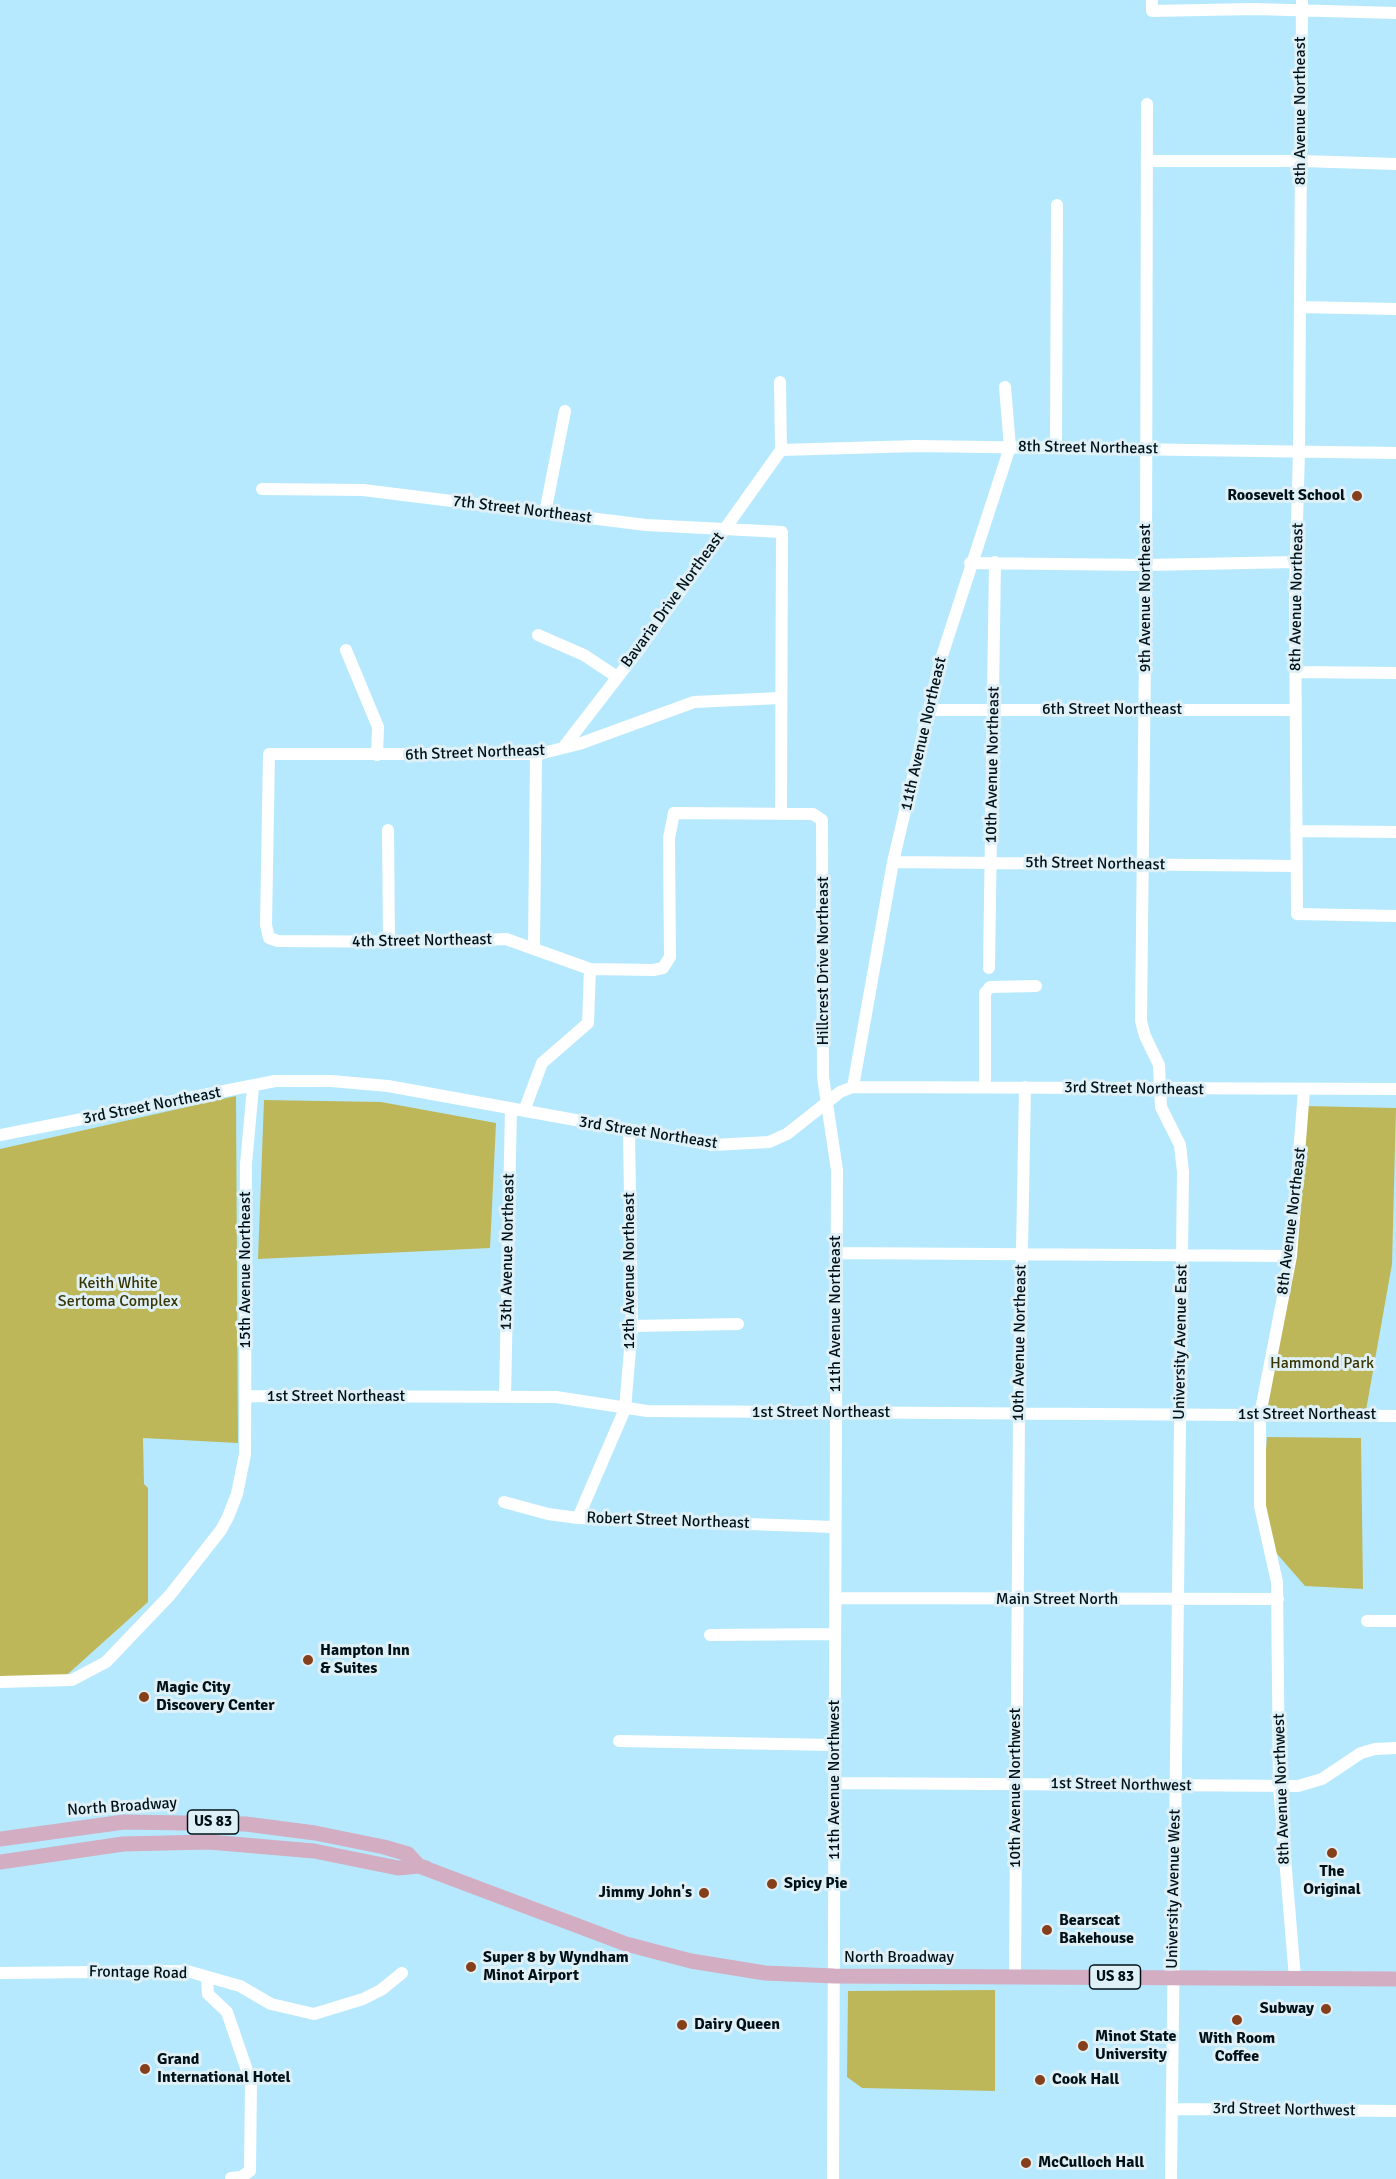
<!DOCTYPE html>
<style>
body{margin:0}
canvas{display:block;background:#b6e9fe}
</style>
<canvas width="1396" height="2179"></canvas>
<script>
const ctx = document.querySelector('canvas').getContext('2d');
ctx.lineJoin = 'round';
function fillPath(path, color) {
  ctx.fillStyle = color;
  ctx.fill(path, 'evenodd');
}
function shape(rows) {
  const path = new Path2D();
  for (const r of rows) {
    path.moveTo(r[0], r[1]);
    for (let i = 2; i < r.length; i += 2) path.lineTo(r[i], r[i + 1]);
  }
  return path;
}
function stroke(path, color, width, dash) {
  ctx.strokeStyle = color;
  ctx.lineWidth = width;
  ctx.lineCap = dash ? 'butt' : 'round';
  ctx.setLineDash(dash || []);
  ctx.stroke(path);
}
function write(font, color, halo, rows, align = 'center') {
  ctx.font = font + ' Signika,sans-serif';
  ctx.lineWidth = 6;
  ctx.setLineDash([]);
  ctx.textBaseline = 'middle';
  ctx.strokeStyle = halo;
  ctx.fillStyle = color;
  for (const [text, x, y, turn = 0] of rows) {
    ctx.save();
    ctx.translate(x, y);
    ctx.rotate((+turn || 0) * Math.PI / 180);
    ctx.textAlign = isNaN(turn) ? turn : align;
    if (halo) ctx.strokeText(text, 0, 0);
    ctx.fillText(text, 0, 0);
    ctx.restore();
  }
}
const green = shape([
 [236,1096,238,1443,143,1438,144,1484,148,1488,148,1602,59,1682,0,1680,0,1149],
 [264,1100,381,1102,496,1123,490,1248,258,1259],
 [1305,1106,1396,1108,1392,1264,1365,1416,1260,1415,1291,1256],
 [1267,1437,1361,1438,1363,1589,1305,1586,1271,1547,1263,1492],
 [995,1990,995,2091,862,2088,847,2077,848,1991]
]);
const minor = shape([
 [1152,0,1152,11,1254,9,1396,13],
 [1302,0,1299,451,1295,594,1297,914,1396,916],
 [1147,104,1146,565,1141,1021,1145,1036,1159,1065,1161,1107,1180,1145,1183,1172,1171,2179],
 [1148,161,1301,161,1396,164],
 [1300,307,1396,309],
 [780,382,781,450],
 [1056,448,1057,205],
 [781,450,917,446,1396,453],
 [262,489,363,490,646,525,782,532,781,813],
 [545,513,565,411],
 [970,563,1146,565,1296,562],
 [538,635,584,655,617,677],
 [346,650,378,727,377,755],
 [1296,672,1396,673],
 [780,698,694,702,579,744,539,754,269,754,266,925,269,938,278,941,433,942,506,939,590,969,653,970,663,968,670,957,669,838,674,813,813,814,822,820,823,1077,837,1170,833,2179],
 [929,710,1295,710],
 [563,748,640,648,781,450],
 [388,830,389,942],
 [1296,831,1396,832],
 [893,862,1296,866],
 [534,948,536,755],
 [989,968,995,562],
 [853,1087,893,862,940,662,1010,447,1005,387],
 [985,1087,985,993,990,987,1036,986],
 [524,1111,542,1063,588,1023,590,969],
 [0,1135,275,1081,331,1081,388,1086,713,1145,769,1142,787,1134,840,1092,853,1087,1396,1089],
 [836,1253,1291,1256],
 [632,1326,738,1324],
 [247,1396,556,1397,647,1411,1396,1416],
 [505,1397,511,1108],
 [504,1502,548,1514,578,1518,834,1527],
 [578,1518,625,1409,632,1326,629,1132],
 [835,1598,1278,1599],
 [1367,1621,1396,1621],
 [710,1635,835,1634],
 [0,1682,72,1680,106,1662,170,1595,221,1530,228,1517,237,1494,245,1454,246,1164,253,1087],
 [619,1741,835,1745],
 [835,1783,1298,1786,1322,1779,1361,1753,1375,1749,1396,1748],
 [0,1973,187,1971,240,1986,271,2004,314,2014,363,1999,381,1990,402,1973],
 [1015,1976,1019,1414,1025,1087],
 [1295,1978,1279,1786,1277,1582,1260,1506,1260,1415,1291,1256,1304,1090],
 [207,1979,208,1994,227,2012,251,2082,250,2171,241,2177,231,2178],
 [1173,2109,1396,2111]
]);
const major = shape([
 [0,1839,124,1822,246,1824,315,1833,384,1847,408,1854,419,1866,426,1868],
 [0,1862,123,1844,209,1842,314,1851,398,1868,419,1866,626,1944,691,1961,765,1973,834,1976,1396,1979]
]);
const markers = [
 [1357,496,6,"#863f1b"],
 [308,1660,6,"#863f1b"],
 [144,1697,6,"#863f1b"],
 [1332,1853,6,"#863f1b"],
 [772,1884,6,"#863f1b"],
 [704,1893,6,"#863f1b"],
 [1047,1930,6,"#863f1b"],
 [471,1967,6,"#863f1b"],
 [1326,2009,6,"#863f1b"],
 [1237,2020,6,"#863f1b"],
 [682,2025,6,"#863f1b"],
 [1083,2046,6,"#863f1b"],
 [145,2069,6,"#863f1b"],
 [1040,2080,6,"#863f1b"],
 [1026,2163,6,"#863f1b"]
];
const shields = [
 [213,1822,51],
 [1115,1977,51]
];
const shieldNames = [
 ["US 83",213,1822],
 ["US 83",1115,1977]
];
const streetNames = [
 ["8th Avenue Northeast",1301,111,-90],
 ["8th Street Northeast",1088,448,1],
 ["7th Street Northeast",522,510,7],
 ["8th Avenue Northeast",1297,597,-89],
 ["9th Avenue Northeast",1146,598,-90],
 ["Bavaria Drive Northeast",673,600,-54],
 ["6th Street Northeast",1112,710],
 ["11th Avenue Northeast",924,734,-77],
 ["6th Street Northeast",475,753,-2],
 ["10th Avenue Northeast",993,765,-89],
 ["5th Street Northeast",1095,864,1],
 ["4th Street Northeast",422,941,-1],
 ["Hillcrest Drive Northeast",824,961,-90],
 ["3rd Street Northeast",1134,1089,1],
 ["3rd Street Northeast",152,1106,-11],
 ["3rd Street Northeast",648,1133,9],
 ["8th Avenue Northeast",1292,1221,-83],
 ["13th Avenue Northeast",508,1252,-89],
 ["15th Avenue Northeast",246,1270,-90],
 ["12th Avenue Northeast",630,1271,-90],
 ["11th Avenue Northeast",836,1314,-90],
 ["University Avenue East",1181,1342,-89],
 ["10th Avenue Northeast",1020,1343,-89],
 ["1st Street Northeast",336,1397],
 ["1st Street Northeast",821,1413],
 ["1st Street Northeast",1307,1415],
 ["Robert Street Northeast",668,1521,2],
 ["Main Street North",1057,1600],
 ["11th Avenue Northwest",835,1780,-90],
 ["1st Street Northwest",1121,1785,1],
 ["10th Avenue Northwest",1016,1788,-90],
 ["8th Avenue Northwest",1282,1789,-92],
 ["North Broadway",122,1807,-4],
 ["University Avenue West",1174,1889,-89],
 ["North Broadway",899,1958],
 ["Frontage Road",138,1973,1],
 ["3rd Street Northwest",1284,2110,1]
];
const poiNames = [
 ["Roosevelt School",1345,496,"right"],
 ["Hampton Inn",320,1651],
 ["& Suites",320,1669],
 ["Magic City",156,1688],
 ["Discovery Center",156,1706],
 ["The",1332,1872,"center"],
 ["Original",1332,1890,"center"],
 ["Spicy Pie",784,1884],
 ["Jimmy John's",692,1893,"right"],
 ["Bearscat",1059,1921],
 ["Bakehouse",1059,1939],
 ["Super 8 by Wyndham",483,1958],
 ["Minot Airport",483,1976],
 ["Subway",1314,2009,"right"],
 ["Dairy Queen",694,2025],
 ["Minot State",1095,2037],
 ["University",1095,2055],
 ["With Room",1237,2039,"center"],
 ["Coffee",1237,2057,"center"],
 ["Grand",157,2060],
 ["International Hotel",157,2078],
 ["Cook Hall",1052,2080],
 ["McCulloch Hall",1038,2163]
];
const parkNames = [
 ["Keith White",118,1284],
 ["Sertoma Complex",118,1302],
 ["Hammond Park",1322,1364]
];
fillPath(green, '#beb75a');
stroke(minor, '#fff', 12);
stroke(major, '#d3adc2', 15);
for (const [x, y, r, color] of markers) {
  const dot = new Path2D();
  dot.arc(x, y, r, 0, 2 * Math.PI);
  ctx.fillStyle = color;
  ctx.fill(dot);
  stroke(dot, '#e0f0f7', 2);
}
for (const [x, y, w] of shields) {
  const box = new Path2D();
  box.roundRect(x - w / 2, y - 12, w, 24, 4.5);
  ctx.fillStyle = '#e0f0f7';
  ctx.fill(box);
  stroke(box, '#011118', 1.5);
}
write('bold 15px', '#011118', null, shieldNames);
write('16px', '#011118', '#e0f0f7', streetNames);
write('bold 16px', '#011118', '#e0f0f7', poiNames, 'left');
write('16px', '#393603', '#e0f0f7', parkNames);
</script>
